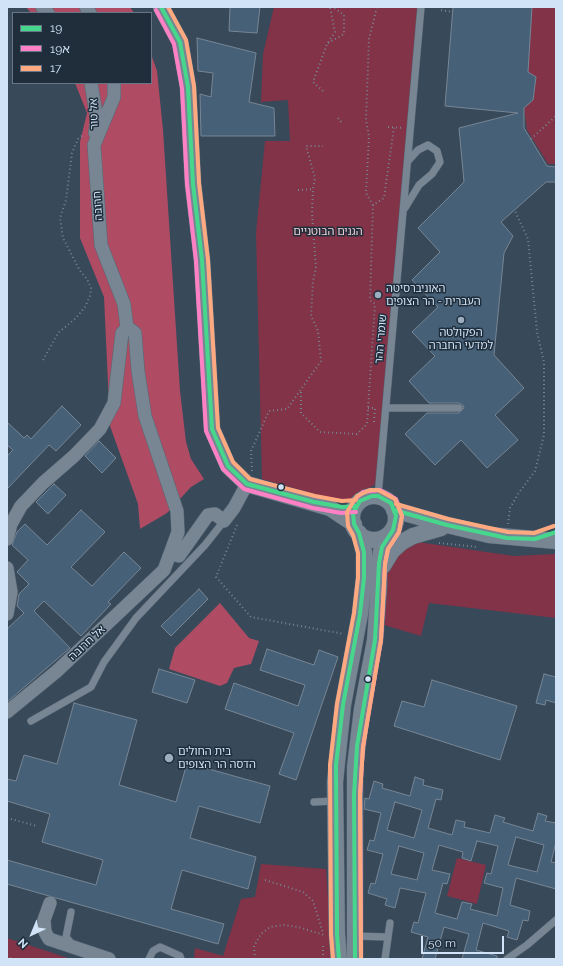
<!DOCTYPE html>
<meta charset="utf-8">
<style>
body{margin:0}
#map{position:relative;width:563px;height:966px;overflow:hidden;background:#38495a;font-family:Raleway,"Noto Sans Hebrew",sans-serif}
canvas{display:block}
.frame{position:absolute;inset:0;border:8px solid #d1e3f6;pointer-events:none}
.legend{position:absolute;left:12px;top:12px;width:140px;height:72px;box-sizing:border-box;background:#202e3c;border:1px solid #677686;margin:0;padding:5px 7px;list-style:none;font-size:12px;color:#d1e3f6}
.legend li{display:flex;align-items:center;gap:8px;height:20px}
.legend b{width:20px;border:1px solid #677686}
.north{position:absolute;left:12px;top:914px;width:40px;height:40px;-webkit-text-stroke:3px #202e3c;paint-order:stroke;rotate:224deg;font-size:11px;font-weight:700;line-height:16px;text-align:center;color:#d1e3f6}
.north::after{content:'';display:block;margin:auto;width:14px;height:18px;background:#d1e3f6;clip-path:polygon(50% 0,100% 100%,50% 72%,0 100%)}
.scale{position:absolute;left:421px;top:936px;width:83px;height:18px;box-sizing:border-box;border:2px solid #d1e3f6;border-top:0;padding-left:5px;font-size:12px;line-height:14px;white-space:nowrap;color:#d1e3f6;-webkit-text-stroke:3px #202e3c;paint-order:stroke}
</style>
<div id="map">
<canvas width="563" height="966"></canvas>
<div class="frame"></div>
<ul class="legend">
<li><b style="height:5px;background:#46d78d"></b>19</li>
<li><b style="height:5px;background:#ff80c5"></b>19א</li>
<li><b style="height:5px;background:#ffa980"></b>17</li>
</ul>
<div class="north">N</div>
<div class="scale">50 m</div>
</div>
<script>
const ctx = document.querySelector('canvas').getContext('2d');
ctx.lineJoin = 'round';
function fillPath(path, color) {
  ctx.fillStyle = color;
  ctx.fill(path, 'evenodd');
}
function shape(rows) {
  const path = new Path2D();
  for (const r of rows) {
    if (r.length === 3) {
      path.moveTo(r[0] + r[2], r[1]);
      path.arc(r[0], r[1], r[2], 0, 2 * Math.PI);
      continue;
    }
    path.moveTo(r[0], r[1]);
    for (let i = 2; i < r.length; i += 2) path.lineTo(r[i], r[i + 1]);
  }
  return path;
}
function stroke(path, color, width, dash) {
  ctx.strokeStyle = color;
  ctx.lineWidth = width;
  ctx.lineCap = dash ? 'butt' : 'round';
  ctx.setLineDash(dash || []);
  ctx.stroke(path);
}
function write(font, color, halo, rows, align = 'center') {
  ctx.font = font + ' Raleway,"Noto Sans Hebrew",sans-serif';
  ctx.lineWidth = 3;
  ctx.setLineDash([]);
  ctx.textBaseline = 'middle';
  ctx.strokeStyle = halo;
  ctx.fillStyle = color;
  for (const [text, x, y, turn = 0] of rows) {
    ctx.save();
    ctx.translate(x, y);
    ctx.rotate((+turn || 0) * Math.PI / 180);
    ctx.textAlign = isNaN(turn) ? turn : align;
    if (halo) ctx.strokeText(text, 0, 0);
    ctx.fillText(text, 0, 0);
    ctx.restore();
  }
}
const green = shape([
 [274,7,420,7,377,483,346,503,262,479,256,233,265,141,290,141,288,100,261,102,263,54],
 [532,7,556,7,556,164,548,164,527,130,524,108,533,100,536,77,528,72],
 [411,541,514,556,556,554,556,618,429,603,421,636,384,625,388,558],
 [457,858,486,865,477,904,447,896],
 [261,864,326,869,332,959,194,959,195,948,223,956,241,899,255,897],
 [7,938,71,959,7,959]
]);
const forest = shape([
 [26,7,130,7,134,13,31,13],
 [151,54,157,71,163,130,180,391,186,442,191,459,204,479,191,487,167,513,140,529,138,504,110,426,104,297,80,238,80,142,87,113,75,83,151,83],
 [220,603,249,638,259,641,251,664,234,668,227,683,220,686,169,669,175,648]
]);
const building = shape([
 [230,7,260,7,257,33,229,31,230,7],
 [453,7,532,7,528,72,536,77,533,100,524,108,524,128,547,166,556,167,556,182,546,182,501,222,513,236,504,253,494,355,524,388,495,415,518,440,487,468,461,440,435,465,405,434,427,413,459,413,464,408,463,405,459,403,429,403,409,381,435,356,412,332,438,307,412,280,440,252,418,228,464,182,459,128,518,113,445,106,453,7],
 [197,38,256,53,249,102,274,108,275,136,201,136,200,94,211,97,213,73,198,71,197,38],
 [62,406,81,425,56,451,49,445,7,489,7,456,13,450,7,445,7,422,24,438,27,435,31,439,62,406],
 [99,441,116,458,102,473,85,456,99,441],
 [54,484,66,495,48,514,36,502,54,484],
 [81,510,105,532,71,567,92,586,124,552,141,568,108,602,111,604,81,636,44,601,34,611,70,648,7,702,7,629,24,613,17,606,19,594,29,584,17,572,28,560,12,545,17,532,25,524,47,545,81,510],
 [199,589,208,599,171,636,161,626,199,589],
 [267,649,314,665,319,650,338,657,296,780,279,774,294,733,225,709,234,683,298,706,305,685,260,670,267,649],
 [159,669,195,680,187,703,152,692,159,669],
 [544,674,556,677,556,703,546,700,545,705,536,703,544,674],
 [432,680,517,706,500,760,394,726,402,701,424,707,432,680],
 [74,703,137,720,119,785,176,802,187,763,270,786,260,823,199,806,190,838,256,857,248,889,182,870,171,909,224,924,218,944,7,884,7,860,96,885,103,860,42,842,50,814,7,801,7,779,16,781,24,755,57,764,74,703],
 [415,777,424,780,423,785,443,790,441,800,436,799,428,828,452,835,456,820,465,822,464,827,490,833,495,815,505,818,503,822,533,831,538,813,547,816,545,821,556,823,556,842,551,862,556,863,556,889,516,878,510,905,530,911,528,921,523,920,517,940,507,937,509,931,483,923,476,950,497,956,497,959,462,959,469,934,444,927,435,959,422,959,428,937,411,932,414,922,418,923,426,893,400,888,395,908,385,905,387,899,368,893,371,883,375,884,383,854,367,850,370,840,374,841,381,813,364,809,365,798,369,799,374,781,383,784,382,788,410,796,415,777],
 [395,802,422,810,414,838,387,830,395,802],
 [516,837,544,845,537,872,508,865,516,837],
 [477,841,498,846,491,874,487,873,484,883,503,888,497,916,470,909,472,904,462,902,457,919,435,913,443,883,447,884,450,874,432,870,439,845,463,852,462,858,471,861,477,841],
 [399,846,424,853,417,880,391,874,399,846]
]);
const path = shape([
 [440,7,440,10,453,12],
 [328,43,344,34,344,15,333,7],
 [556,65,556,78],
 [323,91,313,82,327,44,335,32,330,7],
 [338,118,341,122],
 [388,127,403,128],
 [531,139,556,116],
 [298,190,313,189],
 [373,205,366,193,369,136,366,120,369,39,377,7],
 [43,360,58,333,76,318,85,307,90,296,91,288,87,279,80,271,63,238,60,218,66,200,72,153,78,139,84,134],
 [301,392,301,413,320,432,357,434,367,424,375,304,370,300,373,205,384,198,394,127],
 [368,408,375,408,374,422,376,422],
 [252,471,251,451,269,411,287,409,321,361,318,331,311,316,313,281,316,268,312,213,313,189,315,178,306,146,323,146],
 [508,524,510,508,518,494,535,471,544,435,544,362,537,332,528,239,515,211],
 [237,525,216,577,251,617,344,634],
 [439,543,477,547],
 [7,818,37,826],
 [265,880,303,892,313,901,323,933],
 [7,955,11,959],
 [255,959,254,946,261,934,270,927,283,925,298,927,324,935],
 [323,959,323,945]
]);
const service = shape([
 [405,208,419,185,432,174,440,162,437,151,428,145,418,150,408,161],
 [386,408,459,408],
 [378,496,421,7],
 [31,721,91,687,104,662,136,618,205,545,224,521],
 [314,802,335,801],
 [71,912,66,937,72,944],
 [354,936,388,937],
 [149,959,153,951,160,947,180,956,181,959],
 [385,959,390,923],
 [507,959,527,945,556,920]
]);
const minor = shape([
 [42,7,48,13],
 [86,7,90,13],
 [91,83,97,119,95,133],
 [114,83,114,97,94,145,101,245,124,304,127,328],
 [7,539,11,524,21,506,43,483,74,456,100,429,114,403,122,333,127,328,130,329,135,333,138,371,145,416,177,511,178,532,164,570,57,671,7,712],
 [170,554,179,556,208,515,215,514,224,521,234,508,247,484],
 [7,568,11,592,7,614],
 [50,903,44,920,45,932,49,939,109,959]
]);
const tertiary = shape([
 [161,7,180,42,188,87,193,184,202,260,212,429,228,466,247,484,330,508,354,524],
 [374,518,22],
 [394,510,447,525,489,535,556,541],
 [383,566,392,551,402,542,413,536,441,528],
 [339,959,337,934,335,782,343,705,360,614,364,578,364,552,359,533],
 [355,959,355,767,362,709,375,640,379,585,379,563,382,547,390,533]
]);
const bus1 = shape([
 [161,7,180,42,188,87,193,184,202,260,212,429,228,466,247,484,314,502,342,507,356,506],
 [394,510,447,525,507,538,535,539,556,532],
 [339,959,337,934,336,765,343,705,360,614,364,578,364,552,359,533,354,524,353,513,360,501,372,496,378,496,391,503,396,516,393,530,382,547,379,563,375,640,357,746,354,795,355,959]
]);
const bus2 = shape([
 [156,10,174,44,182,88,187,184,196,261,206,431,223,469,244,489,313,508,341,513,356,512],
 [352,502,363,492,380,490,396,499,402,516,399,532,388,549,385,564,381,640,363,747,360,795,361,959]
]);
const bus3 = shape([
 [168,7,186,40,194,86,199,183,208,260,218,428,233,462,250,479,315,496,342,501,356,500],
 [396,504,448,519,508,532,534,533,554,526],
 [333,959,331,934,330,765,337,704,354,613,358,578,358,553,353,535,348,526,347,512,357,496,370,490,378,490,395,499,402,516,399,532,388,549,385,564,381,640,363,747,360,795,361,959]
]);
const markers = [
 [378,295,4,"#9badbf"],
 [461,320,4,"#9badbf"],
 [281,487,3.5,"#d1e3f6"],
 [368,679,3.5,"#d1e3f6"],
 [169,758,5,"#9badbf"]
];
const streetNames = [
 ["אל טור",94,114,-92],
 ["חרובה",98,206,-94],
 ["שומרי ההר",381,339,-85],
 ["אל חרובה",87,643,-43]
];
const parkNames = [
 ["הגנים הבוטניים",328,232]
];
const poiNames = [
 ["האוניברסיטה",386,289],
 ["העברית - הר הצופים",386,302],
 ["הפקולטה",461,333,"center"],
 ["למדעי החברה",461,346,"center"],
 ["בית החולים",178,752],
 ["הדסה הר הצופים",178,765]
];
fillPath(green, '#823348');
fillPath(forest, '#af4c64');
fillPath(building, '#466078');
stroke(building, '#778694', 1);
stroke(service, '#576674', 8);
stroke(minor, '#576674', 14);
stroke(tertiary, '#576674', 17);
stroke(path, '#798491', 2, [1, 3]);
stroke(service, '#788592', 7);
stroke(minor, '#788592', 13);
stroke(tertiary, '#788592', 16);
stroke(bus1, '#46d78d', 4);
stroke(bus2, '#ff80c5', 4);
stroke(bus3, '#ffa980', 4);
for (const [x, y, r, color] of markers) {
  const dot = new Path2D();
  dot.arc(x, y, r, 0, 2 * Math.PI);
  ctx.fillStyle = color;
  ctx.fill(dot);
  stroke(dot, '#202e3c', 1.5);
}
write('11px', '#d1e3f6', '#202e3c', streetNames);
write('11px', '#efcfd2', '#202e3c', parkNames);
write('11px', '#d1e3f6', '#202e3c', poiNames, 'left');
</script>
